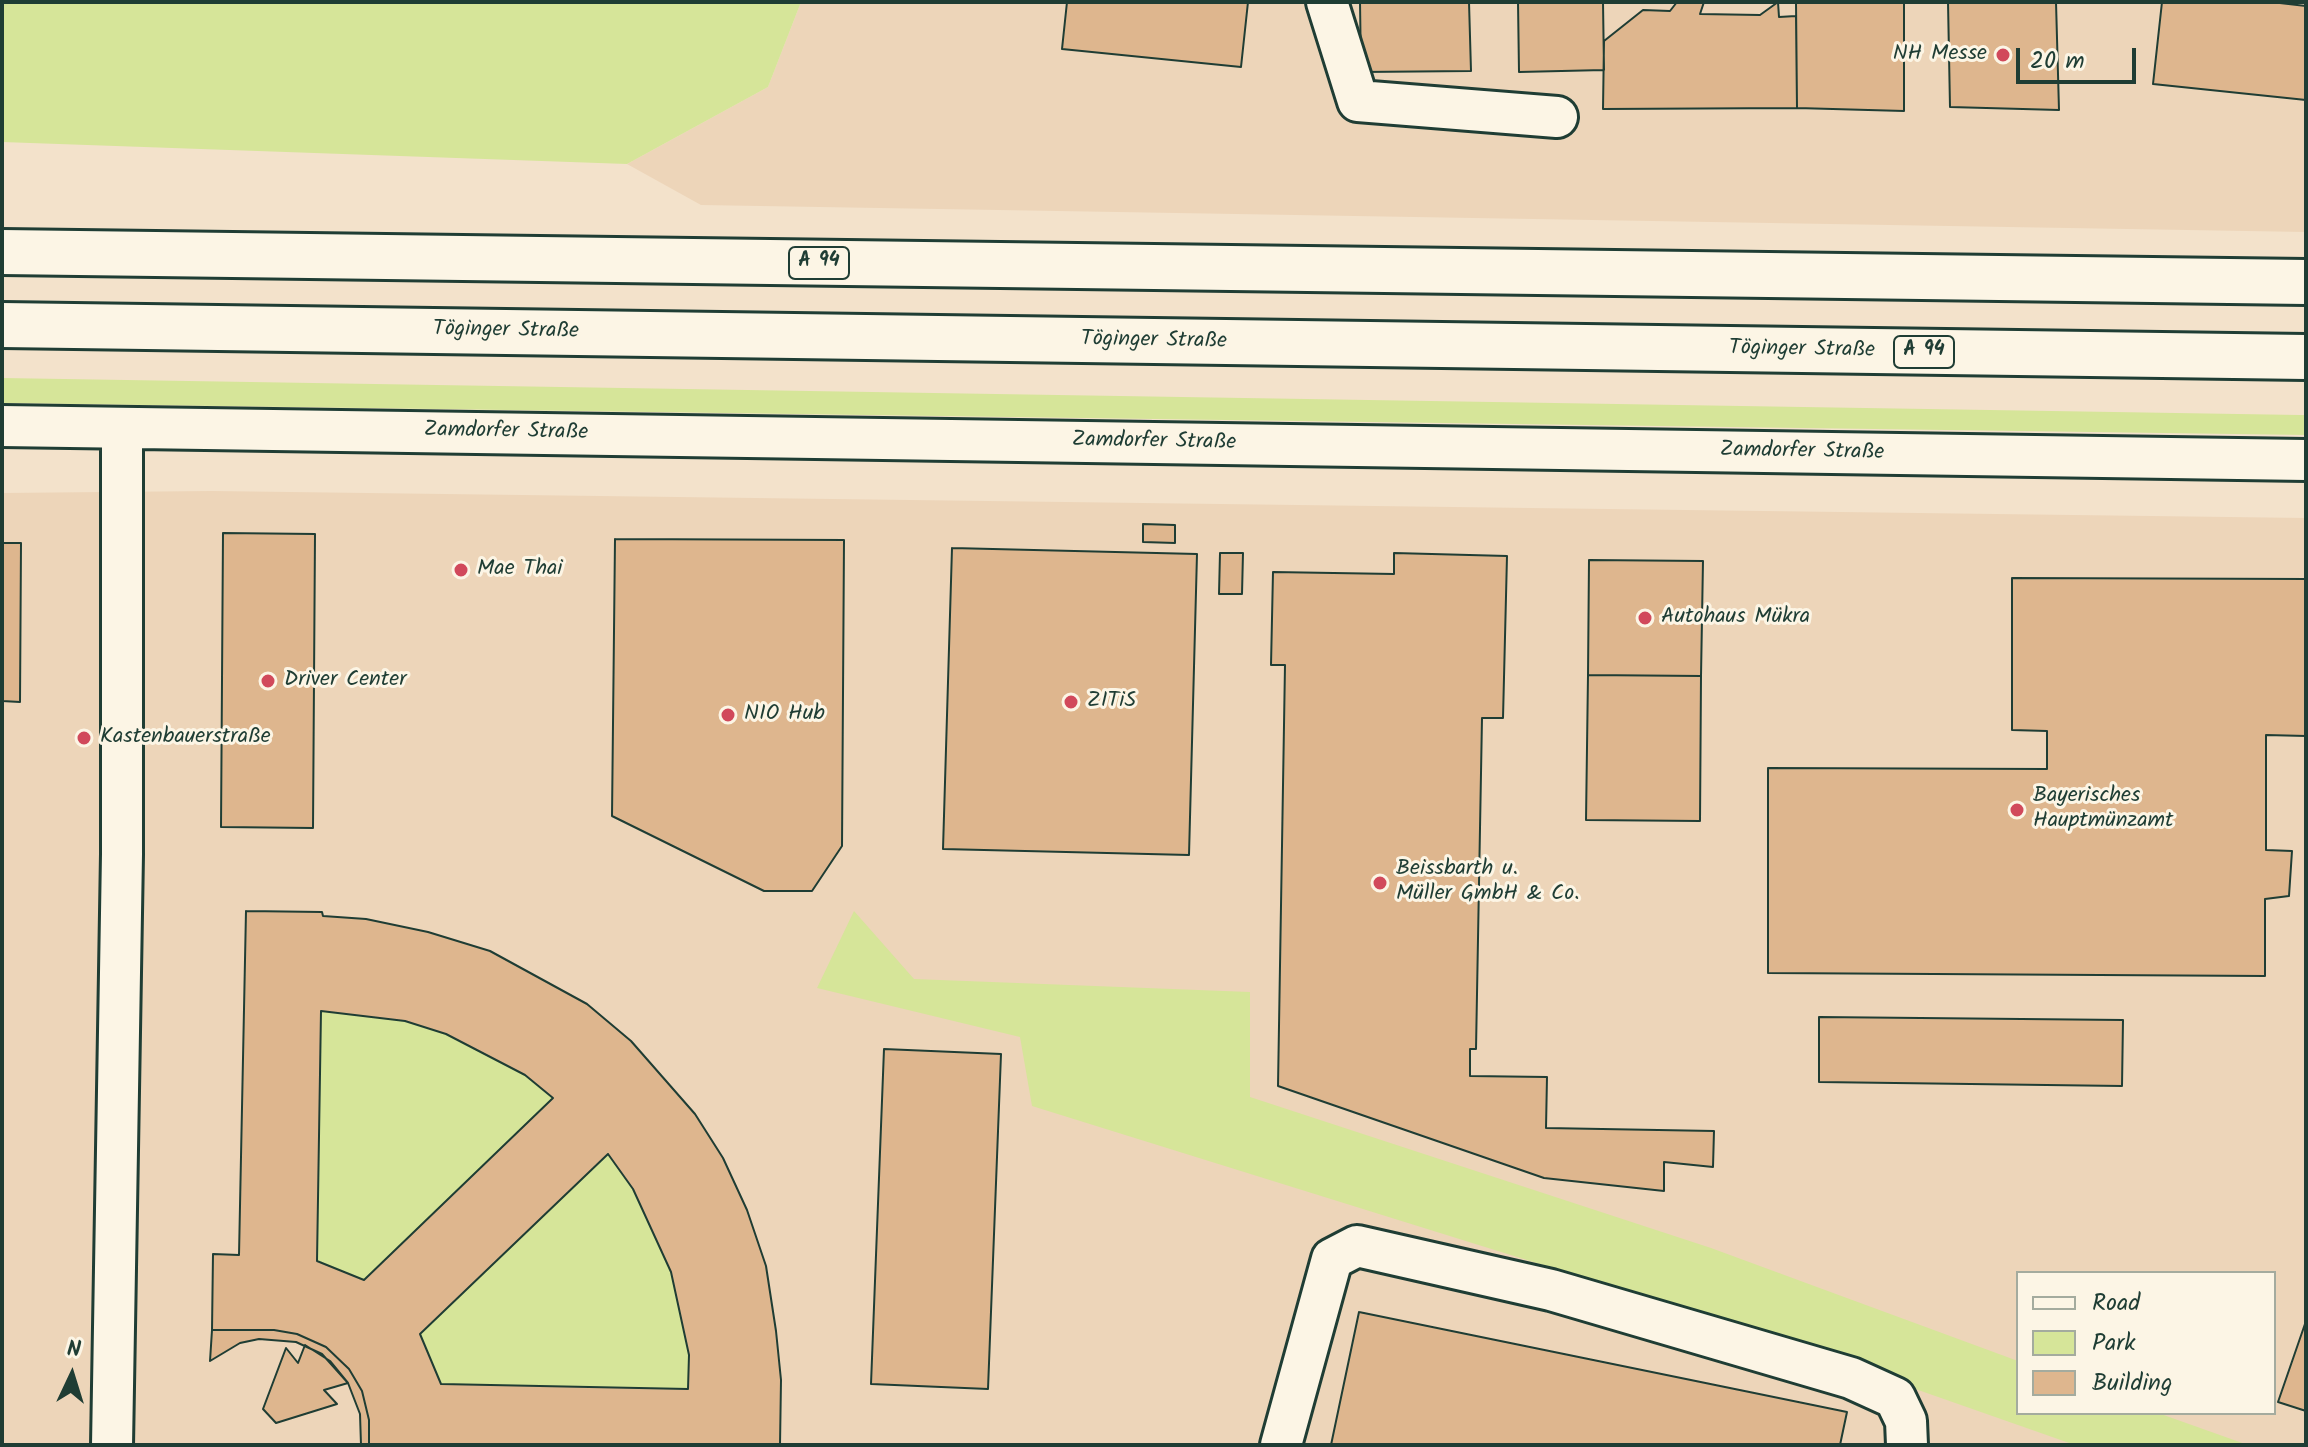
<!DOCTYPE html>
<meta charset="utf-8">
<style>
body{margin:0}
#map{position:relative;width:2308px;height:1447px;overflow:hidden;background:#f3e2cb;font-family:Kalam,sans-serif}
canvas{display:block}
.frame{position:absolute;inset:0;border:4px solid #1f3d34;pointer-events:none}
.legend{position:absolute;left:2016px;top:1271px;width:260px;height:144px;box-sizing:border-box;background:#fcf5e5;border:2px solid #a4ab9e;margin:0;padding:10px 14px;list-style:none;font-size:24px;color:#1f3d34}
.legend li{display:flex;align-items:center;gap:16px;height:40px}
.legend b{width:40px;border:2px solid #a4ab9e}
.north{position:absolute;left:32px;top:1335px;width:80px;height:80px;-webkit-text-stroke:6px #fcf5e5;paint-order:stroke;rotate:4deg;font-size:22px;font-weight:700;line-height:32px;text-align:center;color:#1f3d34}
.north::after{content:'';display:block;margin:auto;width:28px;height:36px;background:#1f3d34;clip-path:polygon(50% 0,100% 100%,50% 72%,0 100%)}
.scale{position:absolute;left:2016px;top:48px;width:120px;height:36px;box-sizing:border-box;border:4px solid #1f3d34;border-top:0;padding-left:10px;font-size:24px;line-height:28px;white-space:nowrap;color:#1f3d34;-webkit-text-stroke:6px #fcf5e5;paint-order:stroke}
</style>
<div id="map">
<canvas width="2308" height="1447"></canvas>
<div class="frame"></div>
<ul class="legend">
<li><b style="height:10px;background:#fcf5e5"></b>Road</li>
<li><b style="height:22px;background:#d6e599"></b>Park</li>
<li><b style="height:22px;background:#deb68e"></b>Building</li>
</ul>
<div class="north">N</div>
<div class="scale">20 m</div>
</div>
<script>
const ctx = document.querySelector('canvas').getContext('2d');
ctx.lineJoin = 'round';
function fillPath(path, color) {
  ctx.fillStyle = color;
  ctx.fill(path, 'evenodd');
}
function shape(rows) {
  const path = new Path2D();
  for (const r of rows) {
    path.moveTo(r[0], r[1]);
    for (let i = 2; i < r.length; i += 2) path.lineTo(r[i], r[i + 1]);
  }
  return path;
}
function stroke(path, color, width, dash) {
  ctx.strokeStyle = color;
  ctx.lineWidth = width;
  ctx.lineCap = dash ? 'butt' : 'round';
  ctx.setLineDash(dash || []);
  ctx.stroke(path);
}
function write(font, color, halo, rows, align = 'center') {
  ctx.font = font + ' Kalam,sans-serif';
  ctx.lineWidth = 6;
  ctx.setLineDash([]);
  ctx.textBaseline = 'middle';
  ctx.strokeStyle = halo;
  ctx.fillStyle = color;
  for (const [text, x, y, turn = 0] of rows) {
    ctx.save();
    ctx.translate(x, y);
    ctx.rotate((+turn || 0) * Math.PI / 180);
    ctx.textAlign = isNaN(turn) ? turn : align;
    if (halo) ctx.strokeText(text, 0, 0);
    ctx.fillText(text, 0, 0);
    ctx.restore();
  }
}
const built = shape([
 [801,2,2306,2,2306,232,701,205,627,164,768,87],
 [212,491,2306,518,2306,1445,2,1445,2,493],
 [2018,1273,2274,1273,2274,1413,2018,1413]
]);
const green = shape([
 [2,2,801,2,768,87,627,164,2,142],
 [2,378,2300,415,2306,415,2306,435,2,403],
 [854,911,914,979,1250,992,1250,1097,1711,1248,2018,1361,2018,1413,2158,1413,2248,1445,2075,1445,1710,1317,1032,1106,1020,1037,817,988],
 [321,1011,405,1021,446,1034,525,1075,553,1098,364,1280,317,1261],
 [608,1154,633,1190,671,1272,689,1355,688,1389,441,1384,420,1334]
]);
const building = shape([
 [1067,2,1248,2,1241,67,1062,49,1067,2],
 [1360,2,1469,2,1471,71,1361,72,1360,2],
 [1518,2,1603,2,1604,70,1519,72,1518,2],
 [1677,2,1704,2,1700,14,1760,15,1778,2,1779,17,1796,16,1797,108,1603,109,1604,41,1643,10,1670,11,1677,2],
 [1796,2,1904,2,1904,111,1797,108,1796,2],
 [1948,2,2056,2,2059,110,1950,107,1948,2],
 [2162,2,2271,2,2306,6,2306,100,2153,84,2162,2],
 [1143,524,1175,525,1175,543,1143,542,1143,524],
 [223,533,315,534,313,828,221,827,223,533],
 [615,539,844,540,842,846,812,891,764,891,612,816,615,539],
 [2,543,21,543,20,702,2,701,2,543],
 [952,548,1197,554,1189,855,943,849,952,548],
 [1220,553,1243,553,1242,594,1219,594,1220,553],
 [1394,553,1507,556,1503,718,1482,718,1476,1049,1470,1049,1470,1076,1547,1077,1546,1128,1714,1131,1713,1167,1664,1162,1664,1191,1544,1178,1278,1086,1285,665,1271,665,1273,572,1394,574,1394,553],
 [1589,560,1703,561,1701,676,1588,675,1589,560],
 [2012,578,2306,579,2306,736,2266,735,2266,850,2292,851,2289,896,2265,899,2265,976,1768,973,1768,768,2047,769,2047,731,2012,730,2012,578],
 [1588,675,1701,676,1700,821,1586,820,1588,675],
 [246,911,322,912,323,916,366,919,428,932,490,951,587,1004,631,1041,695,1114,723,1158,747,1210,766,1266,776,1331,781,1380,780,1445,369,1445,369,1420,362,1391,349,1369,326,1347,297,1334,274,1330,212,1330,213,1254,239,1255,246,911],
 [321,1011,405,1021,446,1034,525,1075,553,1098,364,1280,317,1261,321,1011],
 [608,1154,633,1189,671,1272,689,1355,688,1389,441,1384,420,1334,608,1154],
 [1819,1017,2123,1020,2122,1086,1819,1082,1819,1017],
 [884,1049,1001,1054,988,1389,871,1384,884,1049],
 [1359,1312,1847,1412,1840,1445,1331,1445,1359,1312],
 [2306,1321,2306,1411,2278,1402,2306,1321],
 [212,1330,274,1330,297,1334,326,1347,349,1369,362,1391,369,1420,369,1445,361,1445,360,1414,348,1383,322,1354,296,1342,259,1339,240,1343,210,1361,212,1330],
 [305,1345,330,1361,348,1383,324,1390,337,1404,276,1423,263,1409,286,1348,298,1363,305,1345]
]);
const minor = shape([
 [1327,2,1358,101,1557,117],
 [2,426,2306,460],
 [112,1445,122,854,122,428],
 [1281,1445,1332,1259,1357,1246,1551,1290,1851,1378,1895,1398,1906,1421,1907,1445]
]);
const highway = shape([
 [2,252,2306,282],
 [2,325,2306,357]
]);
const markers = [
 [2003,55,8,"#d1495b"],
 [461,570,8,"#d1495b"],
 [1645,618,8,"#d1495b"],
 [268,681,8,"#d1495b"],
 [1071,702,8,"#d1495b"],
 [728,715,8,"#d1495b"],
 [84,738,8,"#d1495b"],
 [2017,810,8,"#d1495b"],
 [1380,883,8,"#d1495b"]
];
const shields = [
 [819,263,60],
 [1924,352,60]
];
const shieldNames = [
 ["A 94",819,263],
 ["A 94",1924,352]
];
const poiNames = [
 ["NH Messe",1987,55,"right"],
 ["Mae Thai",477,570],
 ["Autohaus Mükra",1661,618],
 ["Driver Center",284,681],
 ["ZITiS",1087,702],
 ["NIO Hub",744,715],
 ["Kastenbauerstraße",100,738],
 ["Bayerisches",2033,797],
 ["Hauptmünzamt",2033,822],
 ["Beissbarth u.",1396,870],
 ["Müller GmbH & Co.",1396,895]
];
const streetNames = [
 ["Töginger Straße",506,332,1],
 ["Töginger Straße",1154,342,1],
 ["Töginger Straße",1802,351,1],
 ["Zamdorfer Straße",506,433,1],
 ["Zamdorfer Straße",1154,443,1],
 ["Zamdorfer Straße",1802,453,1]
];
fillPath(built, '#edd5b9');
fillPath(green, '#d6e599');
fillPath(building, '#deb68e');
stroke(building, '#1f3d34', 2);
stroke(minor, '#1f3d34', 46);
stroke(highway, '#1f3d34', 50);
stroke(minor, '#fcf5e5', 40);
stroke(highway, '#fcf5e5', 44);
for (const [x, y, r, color] of markers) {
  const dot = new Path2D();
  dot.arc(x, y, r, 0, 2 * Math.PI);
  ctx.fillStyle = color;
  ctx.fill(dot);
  stroke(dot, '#fcf5e5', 3);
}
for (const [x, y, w] of shields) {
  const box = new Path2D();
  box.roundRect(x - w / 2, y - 16, w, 32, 6);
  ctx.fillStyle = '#fcf5e5';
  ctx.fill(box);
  stroke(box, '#1f3d34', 2);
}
write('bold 20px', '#1f3d34', null, shieldNames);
write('22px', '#1f3d34', '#fcf5e5', poiNames, 'left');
write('22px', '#1f3d34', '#fcf5e5', streetNames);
</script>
